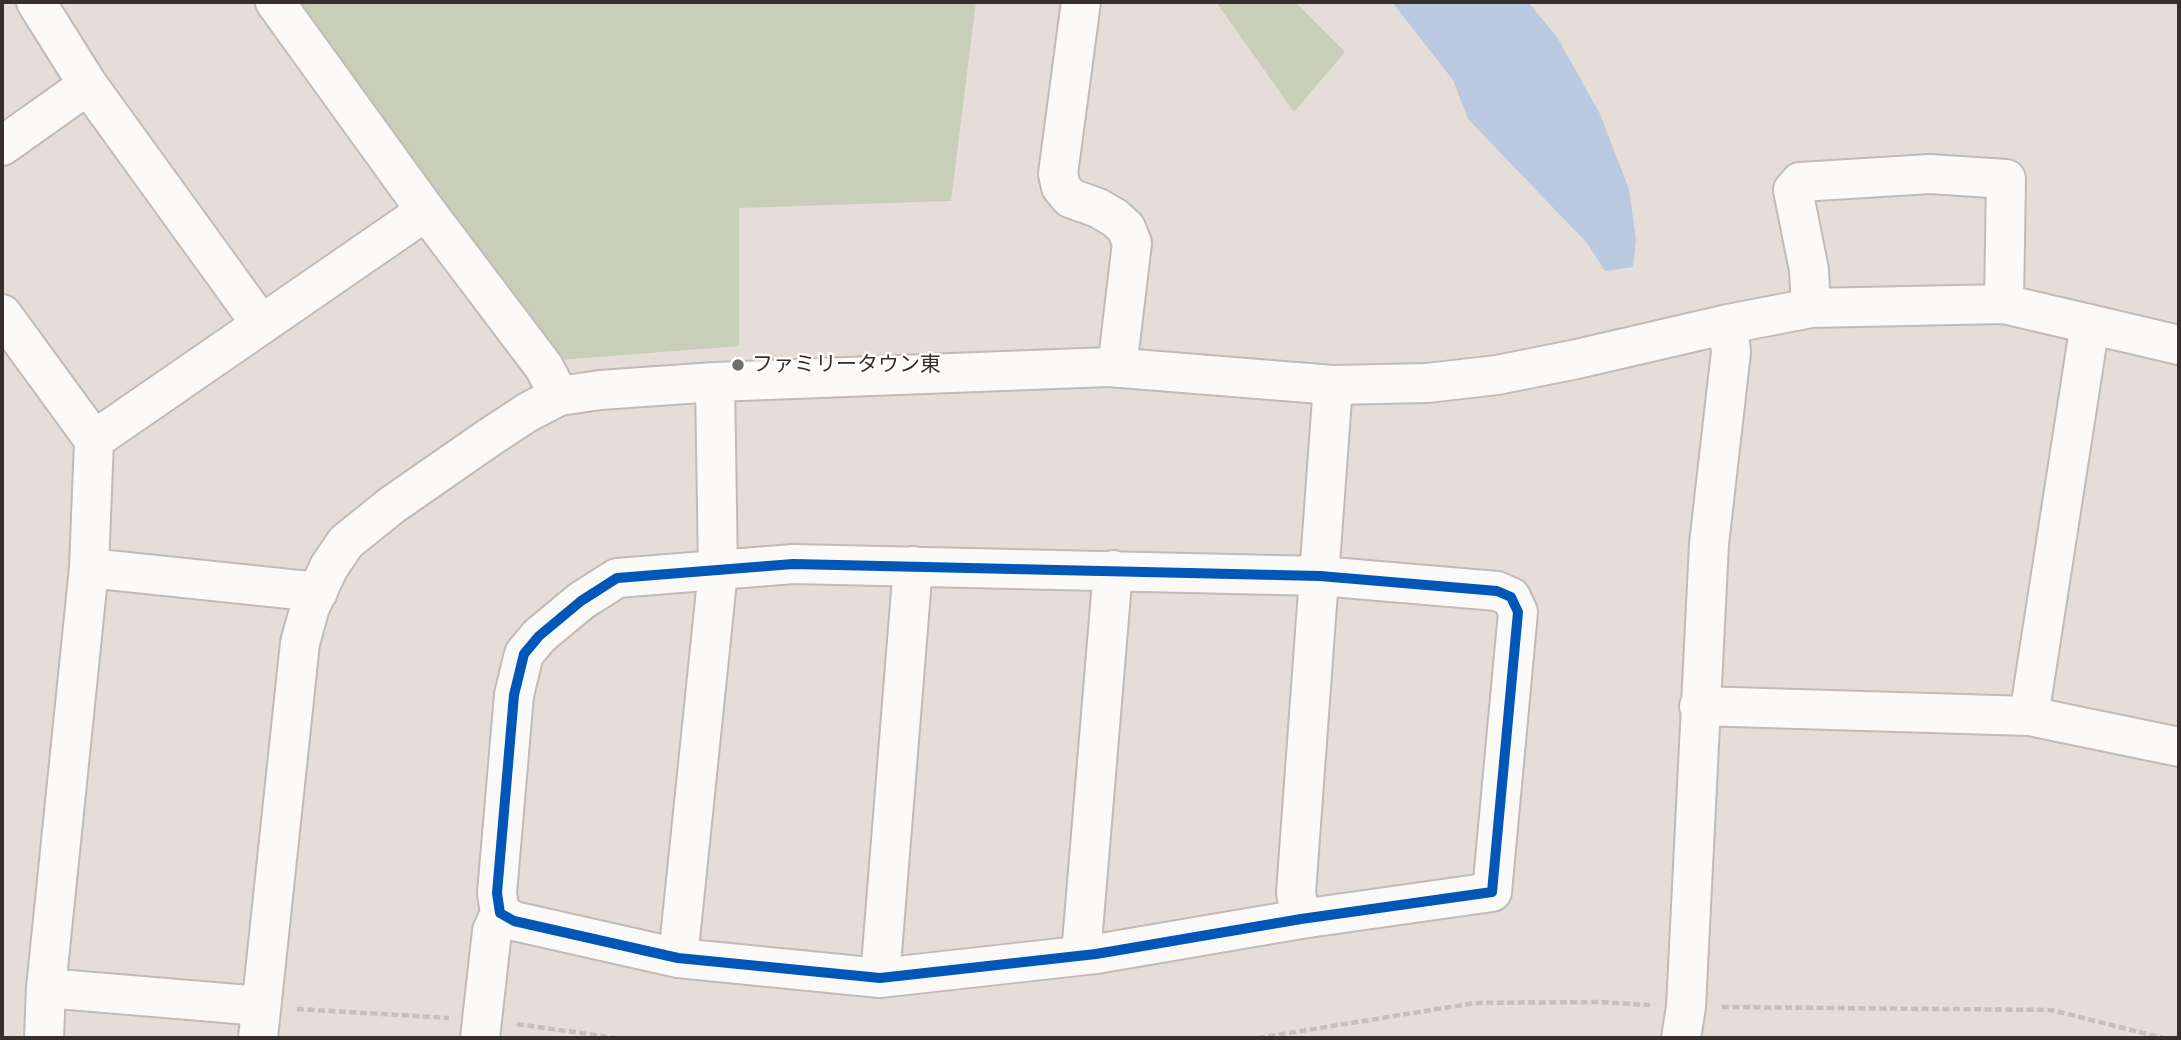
<!DOCTYPE html>
<meta charset="utf-8">
<style>
body{margin:0}
#map{position:relative;width:2181px;height:1040px;overflow:hidden;background:#e7ddd8;font-family:Figtree,sans-serif}
canvas{display:block}
.frame{position:absolute;inset:0;border:4px solid #362f2c;pointer-events:none}
</style>
<div id="map">
<canvas width="2181" height="1040"></canvas>
<div class="frame"></div>
</div>
<script>
const ctx = document.querySelector('canvas').getContext('2d');
ctx.lineJoin = 'round';
function fillPath(path, color) {
  ctx.fillStyle = color;
  ctx.fill(path, 'evenodd');
}
function shape(rows) {
  const path = new Path2D();
  for (const r of rows) {
    path.moveTo(r[0], r[1]);
    for (let i = 2; i < r.length; i += 2) path.lineTo(r[i], r[i + 1]);
  }
  return path;
}
function stroke(path, color, width, dash) {
  ctx.strokeStyle = color;
  ctx.lineWidth = width;
  ctx.lineCap = dash ? 'butt' : 'round';
  ctx.setLineDash(dash || []);
  ctx.stroke(path);
}
function write(font, color, halo, rows, align = 'center') {
  ctx.font = font + ' Figtree,"Noto Sans JP",sans-serif';
  ctx.lineWidth = 5;
  ctx.setLineDash([]);
  ctx.textBaseline = 'middle';
  ctx.strokeStyle = halo;
  ctx.fillStyle = color;
  for (const [text, x, y, turn = 0] of rows) {
    ctx.save();
    ctx.translate(x, y);
    ctx.rotate((+turn || 0) * Math.PI / 180);
    ctx.textAlign = isNaN(turn) ? turn : align;
    if (halo) ctx.strokeText(text, 0, 0);
    ctx.fillText(text, 0, 0);
    ctx.restore();
  }
}
const green = shape([
 [291,2,976,2,951,201,739,208,739,346,558,360],
 [1216,2,1295,2,1345,52,1294,112]
]);
const water = shape([
 [1392,2,1528,2,1557,37,1600,114,1629,189,1636,240,1633,267,1605,271,1587,243,1468,119,1453,80]
]);
const path = shape([
 [1722,1007,2051,1010,2163,1038],
 [297,1009,449,1018],
 [517,1024,616,1038],
 [1258,1038,1475,1003,1599,1002,1650,1005]
]);
const minor = shape([
 [36,2,88,85,261,324],
 [275,2,426,211,544,367,559,396],
 [1081,2,1058,174,1061,187,1070,198,1098,208,1115,218,1126,228,1132,243,1117,368],
 [2,146,88,85],
 [1811,308,1809,270,1793,190,1800,182,1930,174,2006,179,2004,304],
 [2,314,94,440,89,568,46,988,44,1038],
 [94,440,426,211],
 [793,564,1320,576,1497,591,1511,597,1518,612,1492,892,1301,919,1096,954,880,978,678,958,514,921,500,913,497,893,514,695,524,654,539,636,581,601,617,578,793,564],
 [89,568,318,592],
 [1699,706,2029,716,2179,747],
 [2029,716,2090,324],
 [1301,919,1296,893,1333,385],
 [1081,955,1113,570],
 [678,958,718,571,715,382],
 [880,978,913,566],
 [46,988,261,1006],
 [258,1038,300,643,310,607,329,567,346,542,392,505,490,437,528,412,559,396,600,390,715,382,1109,367,1333,385,1427,383,1497,375,1577,359,1728,324,1811,308,2004,304,2179,345],
 [480,1038,492,931,500,913],
 [1681,1038,1686,1007,1709,544,1731,352,1728,324]
]);
const cycleway = shape([
 [793,564,1320,576,1497,591,1511,597,1518,612,1492,892,1301,919,1096,954,880,978,678,958,514,921,500,913,497,893,514,695,524,654,539,636,581,601,617,578,793,564]
]);
const markers = [
 [738,365,7,"#746c68"]
];
const poiNames = [
 ["ファミリータウン東",752,365]
];
fillPath(green, '#c8ceb8');
fillPath(water, '#b8c9e0');
stroke(minor, '#c1bab6', 42);
stroke(path, '#c5bfbf', 4.5, [7, 3.5]);
stroke(minor, '#fbfaf9', 38);
stroke(cycleway, '#0057b8', 10);
for (const [x, y, r, color] of markers) {
  const dot = new Path2D();
  dot.arc(x, y, r, 0, 2 * Math.PI);
  ctx.fillStyle = color;
  ctx.fill(dot);
  stroke(dot, '#fff', 2.5);
}
write('21px', '#362f2c', '#fff', poiNames, 'left');
</script>
